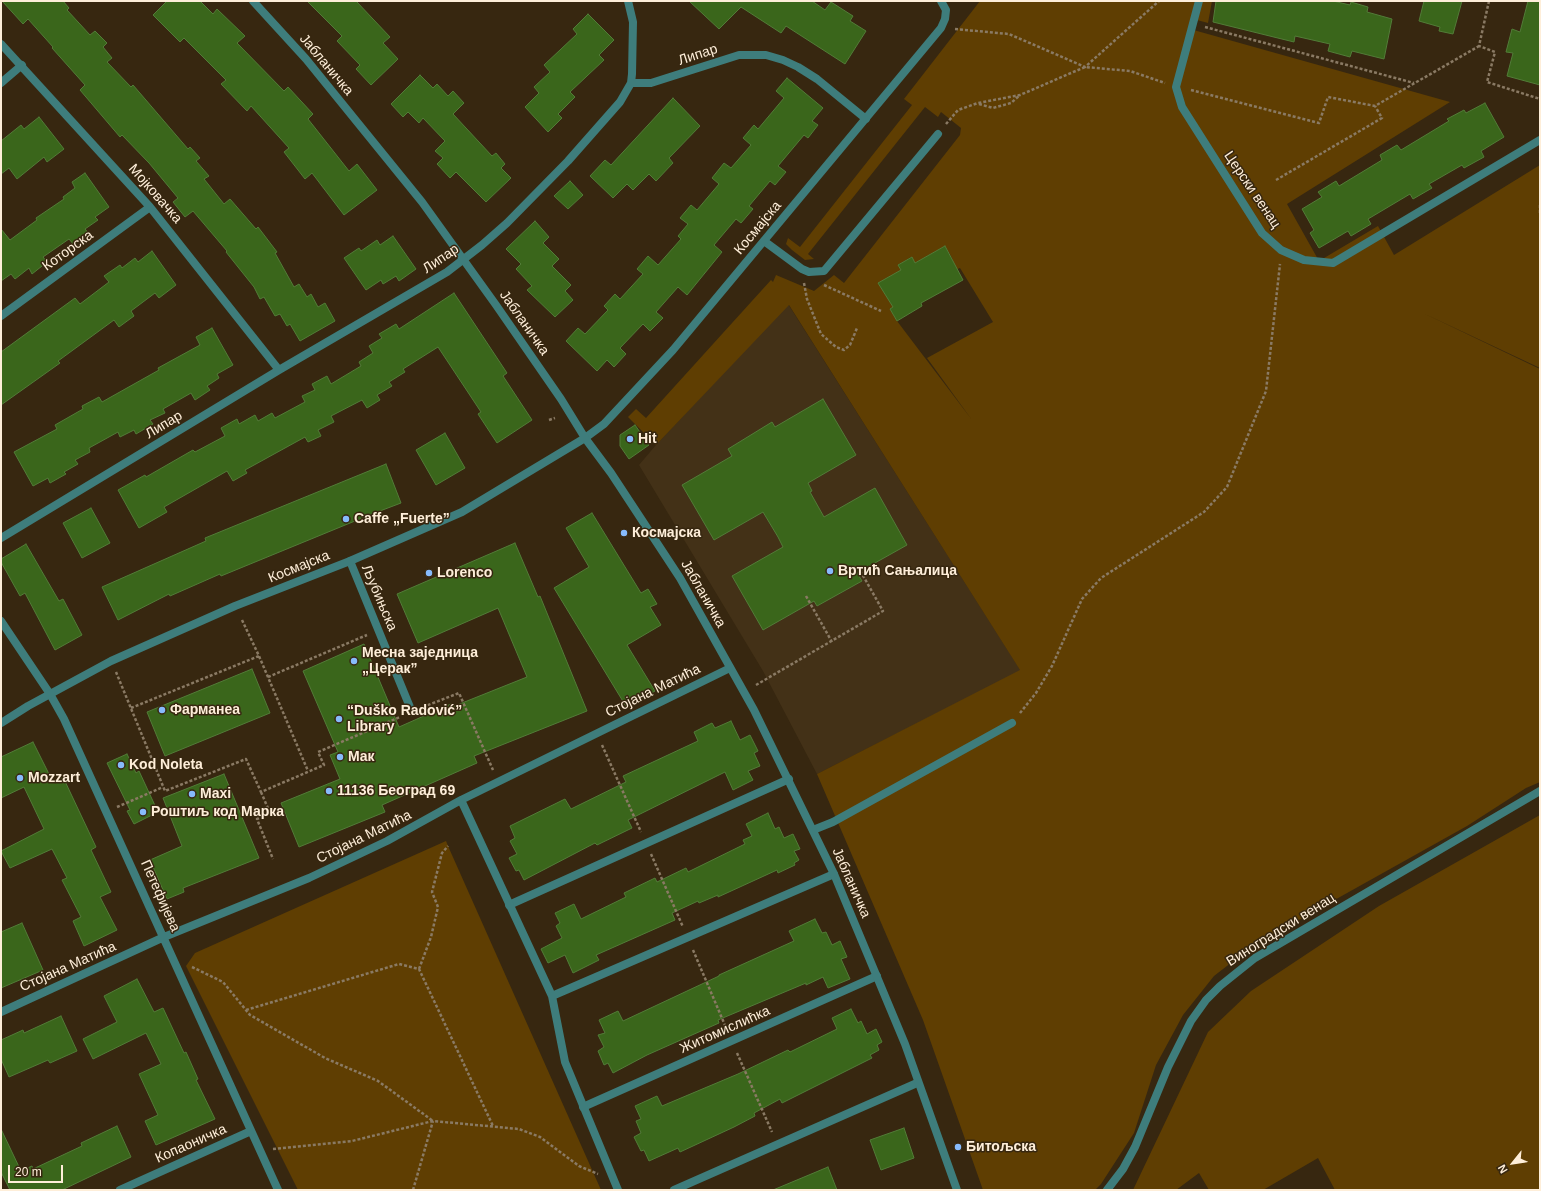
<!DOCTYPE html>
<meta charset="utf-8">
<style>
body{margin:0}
#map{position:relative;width:1541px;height:1191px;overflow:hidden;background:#372710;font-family:Helvetica,sans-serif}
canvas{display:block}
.frame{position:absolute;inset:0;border:2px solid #feeed9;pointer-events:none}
.north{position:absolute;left:1493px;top:1143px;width:40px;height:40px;-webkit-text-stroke:3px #372710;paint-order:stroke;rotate:240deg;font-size:11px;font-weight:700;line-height:16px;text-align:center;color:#feeed9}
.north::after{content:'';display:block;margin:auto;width:14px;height:18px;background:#feeed9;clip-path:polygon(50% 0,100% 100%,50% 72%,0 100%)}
.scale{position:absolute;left:8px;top:1165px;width:55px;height:18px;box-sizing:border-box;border:2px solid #feeed9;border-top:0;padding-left:5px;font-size:12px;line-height:14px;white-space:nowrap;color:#feeed9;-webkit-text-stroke:3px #372710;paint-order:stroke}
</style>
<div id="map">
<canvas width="1541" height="1191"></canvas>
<div class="frame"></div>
<div class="north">N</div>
<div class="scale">20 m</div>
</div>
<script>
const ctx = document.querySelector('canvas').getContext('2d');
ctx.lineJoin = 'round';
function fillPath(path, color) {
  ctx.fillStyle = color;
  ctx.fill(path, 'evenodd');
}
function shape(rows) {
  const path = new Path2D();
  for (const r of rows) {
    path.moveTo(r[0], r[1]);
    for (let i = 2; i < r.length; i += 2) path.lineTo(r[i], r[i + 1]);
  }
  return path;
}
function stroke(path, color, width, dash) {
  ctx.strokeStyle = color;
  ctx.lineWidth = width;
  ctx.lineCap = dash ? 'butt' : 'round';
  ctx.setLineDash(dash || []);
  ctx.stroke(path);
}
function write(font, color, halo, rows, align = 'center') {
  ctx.font = font + ' Helvetica,sans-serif';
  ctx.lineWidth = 3;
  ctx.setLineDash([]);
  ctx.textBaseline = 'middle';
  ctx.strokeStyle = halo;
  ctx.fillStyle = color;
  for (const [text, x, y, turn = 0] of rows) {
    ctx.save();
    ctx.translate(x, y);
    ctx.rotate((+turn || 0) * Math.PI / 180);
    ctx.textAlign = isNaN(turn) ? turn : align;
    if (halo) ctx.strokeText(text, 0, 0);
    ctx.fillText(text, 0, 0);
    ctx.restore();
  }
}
const built = shape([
 [788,304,1021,671,817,774,763,671,639,465,656,445]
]);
const green = shape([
 [980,1,1197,1,1190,29,1450,102,1287,204,1319,261,1378,226,1394,255,1540,165,1540,368,1423,313,1540,369,1540,782,1526,788,1467,826,1254,945,1214,976,1183,1015,1156,1065,1134,1133,1101,1184,1095,1190,983,1190,923,1020,817,774,1020,670,789,305,656,445,628,417,636,409,646,418,771,280,773,282,776,275,814,291,834,275,844,283,960,135,961,128,941,112,938,117,925,107,808,254,814,259,805,260,792,250,786,244,788,238,800,247,912,105,904,99],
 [945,246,952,258,955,270,960,268,993,322,927,358,972,420,897,321,890,309,893,307,879,283,901,270,898,265,911,257,915,263],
 [1202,1,1212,1,1208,23,1197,20],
 [1540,815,1540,1190,1335,1190,1318,1158,1263,1190,1209,1190,1199,1173,1176,1190,1133,1190,1208,1032,1251,991,1379,906],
 [446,841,448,846,601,1190,298,1190,186,966,195,953]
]);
const building = shape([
 [2,1,63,1,69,8,67,10,90,35,95,31,107,43,103,47,112,58,107,62,131,87,133,85,188,149,190,147,200,158,196,161,209,176,204,179,224,204,230,199,256,229,258,227,277,252,275,253,294,287,299,284,307,297,311,294,318,307,325,303,335,321,300,341,290,324,287,326,280,314,275,316,264,297,260,299,254,287,226,252,227,251,193,211,185,217,173,202,178,198,149,163,122,135,120,137,80,90,85,85,52,48,53,47,28,19,23,24,2,1],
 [167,1,200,1,213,14,217,9,245,36,237,43,284,91,288,87,313,114,308,119,349,171,357,164,377,190,344,215,312,173,305,179,284,152,289,148,251,106,247,111,221,84,226,80,184,38,180,42,153,15,167,1],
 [307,1,356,1,390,37,383,43,398,59,371,85,356,69,360,65,337,41,342,36,307,1],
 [689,1,812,1,825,10,831,2,853,16,850,21,866,31,845,64,786,26,781,33,741,7,719,29,689,1],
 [1216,1,1333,1,1350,5,1351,2,1368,7,1367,12,1392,19,1384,59,1352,51,1350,57,1328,51,1330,44,1295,36,1294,42,1213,22,1216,1],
 [1424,1,1462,1,1453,34,1439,31,1440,27,1419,21,1424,1],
 [1528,1,1540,1,1540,85,1507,76,1513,53,1506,52,1512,29,1520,32,1528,1],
 [588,14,614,40,599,55,604,60,570,92,575,97,558,114,562,118,548,132,525,107,539,93,534,87,550,72,544,65,577,34,573,29,588,14],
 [420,75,433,88,437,84,448,96,453,91,464,103,453,114,492,156,496,153,505,164,501,168,511,178,486,202,456,172,450,178,437,164,443,158,435,151,445,141,423,118,419,123,408,112,403,117,391,104,420,75],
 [787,78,823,108,812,121,818,125,808,138,804,135,778,166,786,172,775,185,770,181,749,206,753,209,741,223,736,219,714,245,722,252,687,295,678,287,656,312,663,318,650,331,643,324,620,348,626,354,614,367,607,360,597,371,566,341,578,328,585,334,608,310,604,306,615,294,620,299,643,274,637,269,648,256,658,265,681,239,678,236,688,224,680,218,691,205,697,210,719,184,712,178,724,163,731,168,751,145,743,138,754,125,758,129,784,98,776,91,787,78],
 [673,98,700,126,669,158,673,163,656,181,649,174,633,190,627,184,613,198,590,176,605,160,611,165,673,98],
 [1485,103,1504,137,1481,151,1484,157,1464,168,1462,165,1429,184,1432,188,1413,199,1410,194,1368,219,1371,224,1351,236,1348,231,1319,248,1310,233,1314,230,1302,209,1322,197,1318,192,1336,181,1339,186,1382,160,1380,155,1397,145,1401,150,1449,121,1447,119,1464,110,1466,113,1485,103],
 [39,117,64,149,47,162,44,157,17,179,9,168,1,174,1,141,21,125,24,129,39,117],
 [85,173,109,207,95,217,98,220,85,229,89,234,74,245,69,239,43,257,47,262,32,274,29,268,15,279,11,274,1,281,1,229,10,240,37,220,36,218,64,199,63,197,75,188,72,182,85,173],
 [570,181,583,195,568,209,554,196,570,181],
 [535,221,549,237,543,243,559,259,552,266,571,285,565,291,573,300,555,317,527,290,532,286,516,269,521,264,506,249,535,221],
 [393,236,416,269,399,281,396,276,383,284,381,280,366,290,344,258,359,248,361,251,377,240,380,245,393,236],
 [945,246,963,280,921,303,922,306,897,321,890,309,893,307,878,283,901,270,898,265,912,257,915,263,945,246],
 [152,251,176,285,159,298,155,293,131,311,134,316,119,327,114,320,58,361,60,363,1,405,1,352,75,298,80,304,109,282,104,276,120,265,122,268,135,258,138,262,152,251],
 [454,293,507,373,503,376,532,420,497,443,478,414,481,412,438,347,403,369,405,372,389,382,392,386,377,395,380,400,367,408,362,400,331,416,334,422,318,430,321,436,308,442,305,437,245,470,247,473,233,481,227,471,164,507,167,512,139,528,118,490,145,475,146,477,193,450,195,452,225,436,221,428,237,419,239,424,255,415,258,421,272,413,275,418,305,402,302,396,315,390,312,384,327,376,331,384,361,366,359,362,373,353,369,346,382,338,379,334,396,324,399,329,454,293],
 [212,328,233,365,217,374,219,378,207,386,210,390,195,400,191,393,163,409,165,413,150,420,153,424,136,434,134,430,120,437,118,432,89,448,90,452,75,460,78,464,64,472,66,474,50,483,48,478,33,486,14,452,57,429,55,425,83,409,82,406,99,397,102,402,159,370,158,368,200,345,196,337,212,328],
 [823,399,856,455,808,483,812,491,810,492,824,517,875,488,907,545,857,573,862,581,817,606,814,601,763,630,732,576,783,547,778,537,763,512,714,540,682,485,732,456,728,449,772,422,775,427,823,399],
 [635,425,649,445,629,459,620,446,620,435,635,425],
 [445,433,465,468,436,485,416,450,445,433],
 [386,464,401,503,372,514,221,576,220,574,170,596,169,594,118,620,102,587,206,541,205,538,386,464],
 [91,508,110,543,82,558,63,523,91,508],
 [592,513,641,593,648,589,657,604,650,607,661,625,627,645,655,691,627,708,554,588,589,567,566,528,592,513],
 [515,543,538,597,540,596,587,711,474,756,477,763,382,805,385,812,299,847,281,803,340,779,330,755,338,752,303,671,364,644,399,727,451,704,452,707,527,677,498,608,418,643,397,594,515,543],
 [26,544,59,601,63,599,82,635,55,650,25,593,20,596,1,562,1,559,26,544],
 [252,669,270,713,165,756,147,712,252,669],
 [731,721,740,740,750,735,758,751,754,753,760,766,748,771,753,780,733,790,725,772,628,820,632,828,597,845,595,843,524,880,519,870,516,871,509,858,517,854,510,841,515,838,510,826,565,799,571,809,626,782,623,776,698,741,694,732,712,723,715,728,731,721],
 [33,742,53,782,63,777,96,847,91,850,111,892,100,897,117,930,84,946,73,921,81,917,62,880,67,878,52,849,10,868,1,851,44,829,24,787,1,798,1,757,33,742],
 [127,754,136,773,139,771,158,812,134,824,127,811,130,810,107,763,127,754],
 [224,774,259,858,183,888,184,892,167,899,150,860,182,846,163,798,224,774],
 [768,813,775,829,779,827,784,838,793,834,800,849,794,851,799,860,794,863,795,865,778,873,777,870,718,897,718,895,699,903,698,901,672,913,675,920,596,955,599,960,573,973,565,955,548,963,541,949,562,938,556,926,560,923,555,913,574,904,581,919,626,897,624,893,655,878,657,882,686,868,688,872,745,844,743,840,752,836,746,824,768,813],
 [815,919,822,933,826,932,832,945,840,941,847,957,841,959,850,979,828,988,823,977,806,985,806,983,718,1020,719,1023,647,1055,613,1073,608,1063,604,1065,598,1051,604,1047,598,1035,605,1033,599,1020,618,1011,623,1021,719,976,719,975,794,941,789,931,815,919],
 [22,923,43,970,1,988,1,932,22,923],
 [137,979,154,1012,163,1008,184,1053,186,1052,198,1079,196,1080,215,1119,156,1145,145,1121,158,1115,139,1074,161,1064,146,1033,93,1059,83,1039,117,1022,104,996,137,979],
 [851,1009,858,1023,861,1021,867,1034,876,1029,882,1042,877,1045,879,1050,870,1055,872,1058,782,1103,780,1099,754,1113,755,1116,734,1127,680,1152,678,1148,649,1161,644,1150,641,1151,634,1137,641,1133,636,1121,641,1119,635,1106,657,1096,662,1106,738,1074,788,1050,790,1052,837,1029,832,1018,851,1009],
 [61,1016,77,1051,50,1063,48,1060,9,1077,1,1059,1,1040,23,1030,24,1033,61,1016],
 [117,1126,131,1157,62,1190,10,1190,1,1172,1,1129,21,1171,32,1166,33,1169,82,1146,81,1143,117,1126],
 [904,1128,914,1158,881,1170,870,1140,904,1128],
 [828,1167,837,1190,773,1190,828,1167]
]);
const path = shape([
 [1489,1,1479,46,1495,52,1487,82,1540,99],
 [1205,27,1414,83],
 [955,29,1009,34,1085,67,1159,1],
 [1191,90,1319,123,1328,97,1375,106,1479,46],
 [979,104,993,108,1011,103,1020,95],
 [946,124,958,110,978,103,1020,95,1085,67,1130,71,1165,83],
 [1276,180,1382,118,1375,106],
 [1540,205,1540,214],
 [804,283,807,299,821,334,836,347,844,350,850,345,857,328],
 [824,285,881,311],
 [549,420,555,418],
 [806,596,832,642],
 [242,620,259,656,308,771],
 [116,672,165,791,246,759,261,792,324,765,318,752,400,717],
 [268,677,367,635],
 [756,685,883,611,857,565],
 [423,707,459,693,493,770],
 [131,708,259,656],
 [1020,713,1036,693,1052,666,1082,599,1101,578,1204,512,1227,487,1266,391,1280,264],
 [602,745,641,832],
 [261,792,270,813,257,819,273,859],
 [117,807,163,787],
 [651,854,683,927],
 [693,950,727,1030],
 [192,967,223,982,250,1015,325,1058,378,1081,433,1121],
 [419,969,431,937,438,907,432,892,442,853,448,846],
 [246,1010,399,964,419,969,493,1126],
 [737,1053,772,1132],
 [273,1149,352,1141,433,1121,519,1129,540,1137,579,1166,598,1174],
 [413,1190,433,1121]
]);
const service = shape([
 [1199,1,1176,87,1182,107,1262,233,1281,250,1304,260,1333,263,1540,140],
 [764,241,802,269,809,272,824,271,938,134],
 [813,830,833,822,1012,723]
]);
const pedestrian = shape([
 [509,905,789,779],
 [583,1107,877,976]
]);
const minor = shape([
 [1,44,150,207,279,370],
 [1,83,22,65],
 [631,83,651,83,739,55,766,55,783,60,798,67,817,79,866,119],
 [1,316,150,207],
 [585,438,604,424,673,350,941,28,945,19,946,10,941,1],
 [1,538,279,370,447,272,482,245,507,223,568,161,620,102,631,83,632,74,633,22,628,1],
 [350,561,412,712],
 [1,621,50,694,64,719,278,1190],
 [461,800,552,996,565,1062,618,1190],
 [552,996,834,874],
 [1,1012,164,937,309,878,387,841,461,800,730,668],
 [120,1190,251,1131],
 [674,1190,917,1083]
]);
const tertiary = shape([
 [253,1,306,59,422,202,496,305,561,399,585,438,611,473,680,578,754,710,834,874,905,1044,957,1190],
 [1,723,28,706,111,661,235,606,350,561,462,512,585,438],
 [1107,1190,1123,1169,1135,1147,1168,1067,1191,1021,1206,1000,1220,986,1255,958,1540,791]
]);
const markers = [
 [630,439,4,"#87bbfc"],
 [346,519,4,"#87bbfc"],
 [624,533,4,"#87bbfc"],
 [830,571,4,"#87bbfc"],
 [429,573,4,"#87bbfc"],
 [354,661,4,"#87bbfc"],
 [162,710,4,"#87bbfc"],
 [339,719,4,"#87bbfc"],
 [340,757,4,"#87bbfc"],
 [121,765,4,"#87bbfc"],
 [20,778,4,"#87bbfc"],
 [329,791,4,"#87bbfc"],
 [192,794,4,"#87bbfc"],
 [143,812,4,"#87bbfc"],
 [958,1147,4,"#87bbfc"]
];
const streetNames = [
 ["Липар",698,55,-18],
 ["Јабланичка",326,65,50],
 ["Церски венац",1252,190,56],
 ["Мојковачка",155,194,49],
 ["Космајска",758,228,-50],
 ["Которска",68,251,-36],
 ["Липар",441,259,-34],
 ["Јабланичка",524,323,55],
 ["Липар",164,425,-31],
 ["Космајска",299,567,-22],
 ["Јабланичка",703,594,60],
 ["Љубињска",379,598,67],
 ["Стојана Матића",653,691,-26],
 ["Стојана Матића",364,837,-26],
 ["Јабланичка",851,883,66],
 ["Петефијева",160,896,66],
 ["Виноградски венац",1281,930,-32],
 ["Стојана Матића",68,967,-24],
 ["Житомислићка",725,1030,-24],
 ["Копаоничка",191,1144,-24]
];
const poiNames = [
 ["Hit",638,439],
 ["Caffe „Fuerte”",354,519],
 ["Космајска",632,533],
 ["Вртић Сањалица",838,571],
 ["Lorenco",437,573],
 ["Месна заједница",362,653],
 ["„Церак”",362,669],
 ["Фарманеа",170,710],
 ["“Duško Radović”",347,711],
 ["Library",347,727],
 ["Мак",348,757],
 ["Kod Noleta",129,765],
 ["Mozzart",28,778],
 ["11136 Београд 69",337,791],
 ["Maxi",200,794],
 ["Роштиљ код Марка",151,812],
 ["Битољска",966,1147]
];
fillPath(built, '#433117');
fillPath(green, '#5f3e02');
fillPath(building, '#3a661b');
stroke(building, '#527c38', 1);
stroke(path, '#8a7a64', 2.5, [3, 2]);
stroke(service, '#3e7d7c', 8);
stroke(pedestrian, '#3e7d7c', 8);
stroke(minor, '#3e7d7c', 8);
stroke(tertiary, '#3e7d7c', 8);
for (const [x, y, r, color] of markers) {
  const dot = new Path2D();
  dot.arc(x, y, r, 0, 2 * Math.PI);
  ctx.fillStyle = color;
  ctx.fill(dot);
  stroke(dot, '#372710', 1.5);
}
write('14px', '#feeed9', '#372710', streetNames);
write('bold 14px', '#feeed9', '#372710', poiNames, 'left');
</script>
